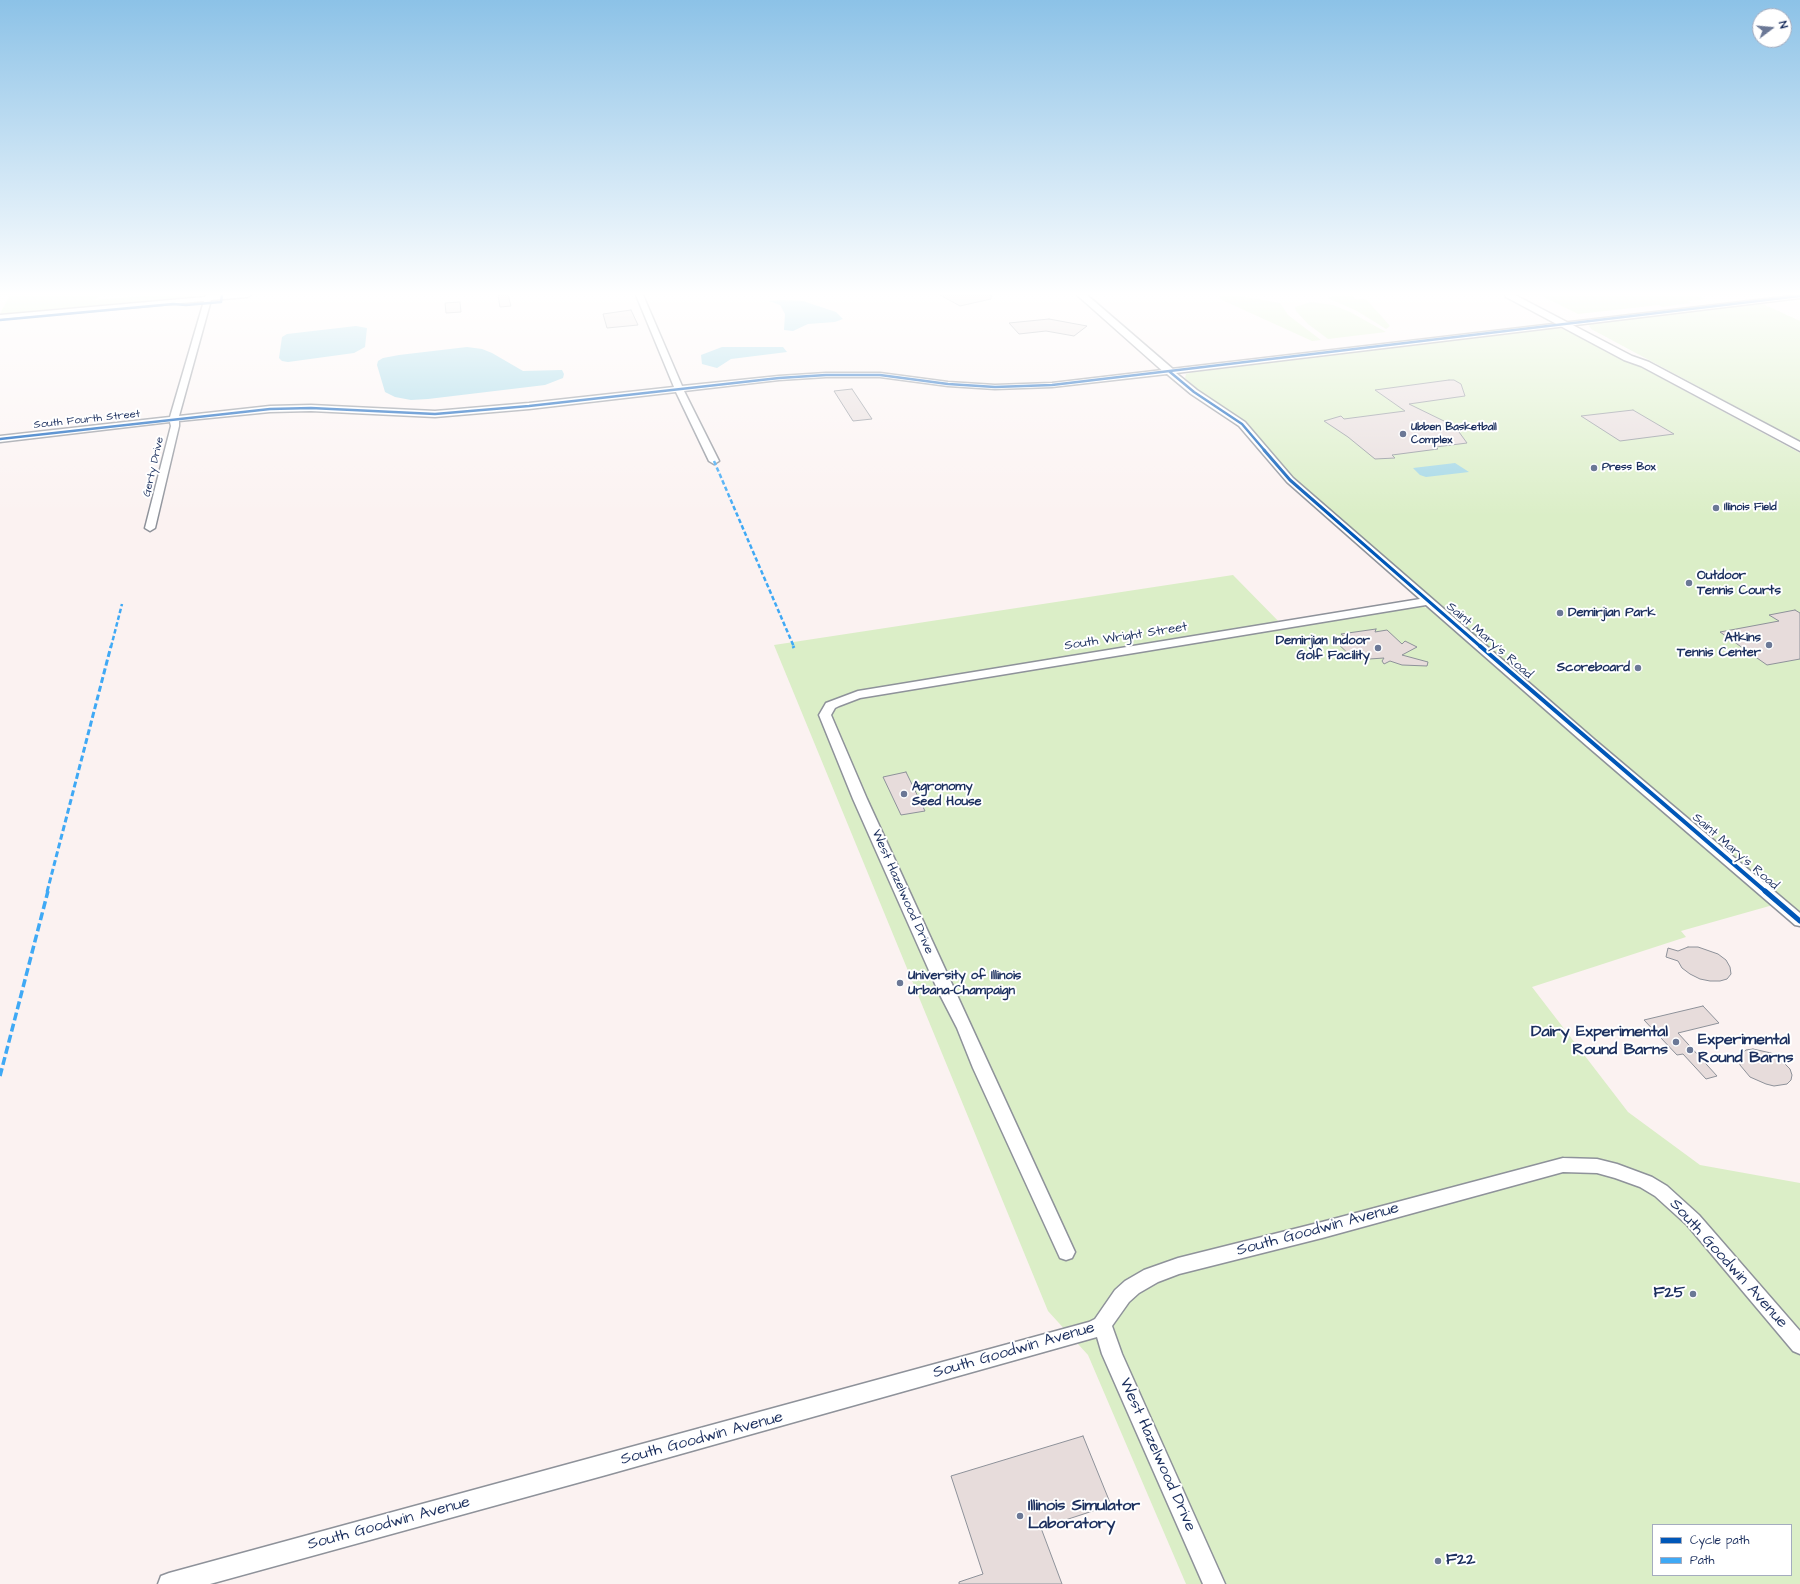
<!DOCTYPE html>
<style>
body{margin:0}
#map{position:relative;width:1800px;height:1584px;overflow:hidden;background:#fff;font-family:"Architects Daughter",sans-serif}
canvas{display:block}
.legend{position:absolute;left:1652px;top:1524px;width:140px;height:52px;box-sizing:border-box;background:#fff;border:1px solid #a4acbf;margin:0;padding:5px 7px;list-style:none;font-size:12px;color:#1b2f5e}
.legend li{display:flex;align-items:center;gap:8px;height:20px}
.legend b{width:20px;border:1px solid #a4acbf}
.north{position:absolute;left:1752px;top:8px;width:40px;height:40px;box-sizing:border-box;background:#fff;border:1px solid #a4acbf;border-radius:50%;rotate:74deg;font-size:11px;font-weight:700;line-height:16px;text-align:center;color:#1b2f5e}
.north::after{content:'';display:block;margin:auto;width:14px;height:18px;background:#6b7896;clip-path:polygon(50% 0,100% 100%,50% 72%,0 100%)}
</style>
<div id="map">
<canvas width="1800" height="1584"></canvas>
<ul class="legend">
<li><b style="height:5px;background:#0057b8"></b>Cycle path</li>
<li><b style="height:5px;background:#3fa9f5"></b>Path</li>
</ul>
<div class="north">N</div>
</div>
<script>
const ctx = document.querySelector('canvas').getContext('2d');
ctx.lineJoin = 'round';
function fillPath(path, color) {
  ctx.fillStyle = color;
  ctx.fill(path, 'evenodd');
}
function shape(rows) {
  const path = new Path2D();
  for (const r of rows) {
    path.moveTo(r[0], r[1]);
    for (let i = 2; i < r.length; i += 2) path.lineTo(r[i], r[i + 1]);
  }
  return path;
}
function stroke(path, color, width, dash) {
  ctx.strokeStyle = color;
  ctx.lineWidth = width;
  ctx.lineCap = dash ? 'butt' : 'round';
  ctx.setLineDash(dash || []);
  ctx.stroke(path);
}
function write(font, color, halo, rows, align = 'center') {
  ctx.font = font + ' "Architects Daughter",sans-serif';
  ctx.lineWidth = 4;
  ctx.setLineDash([]);
  ctx.textBaseline = 'middle';
  ctx.strokeStyle = halo;
  ctx.fillStyle = color;
  for (const [text, x, y, turn = 0] of rows) {
    ctx.save();
    ctx.translate(x, y);
    ctx.rotate((+turn || 0) * Math.PI / 180);
    ctx.textAlign = isNaN(turn) ? turn : align;
    if (halo) ctx.strokeText(text, 0, 0);
    ctx.fillText(text, 0, 0);
    ctx.restore();
  }
}
const built = shape([
 [0,295,1800,295,1800,321,1760,303,1592,323,1589,326,1591,329,1800,441,1800,1584,0,1584],
 [1653,1525,1791,1525,1791,1575,1653,1575]
]);
const green = shape([
 [10,295,100,295,95,300,155,295,215,295,0,314],
 [1218,295,1234,295,1280,303,1288,315,1321,340,1312,341,1222,300],
 [1335,295,1352,295,1355,299,1366,299,1390,326,1386,329,1357,311,1328,298],
 [1540,295,1696,295,1705,299,1688,301,1691,303,1662,307,1659,305,1578,314],
 [1311,302,1333,305,1350,312,1386,332,1328,339,1308,324,1296,311,1295,307],
 [1761,303,1800,321,1800,441,1591,329,1589,326,1591,323],
 [1558,328,1571,331,1622,357,1800,453,1800,915,1290,476,1279,464,1261,439,1248,425,1203,394,1185,378,1186,374,1194,372],
 [1233,575,1286,629,1419,605,1432,610,1773,905,1681,931,1686,937,1532,987,1628,1112,1700,1165,1800,1183,1800,1584,1186,1584,1088,1355,1048,1311,774,645],
 [1653,1525,1791,1525,1791,1575,1653,1575]
]);
const water = shape([
 [783,300,803,301,836,312,843,319,835,322,808,324,793,331,784,330,785,314,780,305,769,301],
 [356,326,367,328,365,347,354,353,288,362,282,361,279,358,282,337,287,334],
 [467,347,482,349,492,353,523,371,562,370,564,374,563,378,545,385,428,399,411,400,395,397,385,392,377,365,378,361,383,358,399,355],
 [722,347,783,347,787,352,731,359,717,368,702,364,701,355],
 [1455,463,1469,472,1426,477,1420,475,1413,468]
]);
const building = shape([
 [498,295,508,295,511,306,500,307,498,295],
 [940,295,991,295,991,299,960,306,940,295],
 [460,302,461,312,446,313,445,303,460,302],
 [631,310,638,325,607,328,603,314,631,310],
 [1049,319,1087,326,1074,336,1046,331,1019,334,1009,323,1049,319],
 [1449,380,1454,380,1461,384,1465,396,1409,404,1448,423,1459,432,1467,443,1436,447,1438,449,1392,455,1395,458,1375,459,1348,437,1324,421,1341,416,1344,419,1405,411,1375,390,1449,380],
 [852,389,872,419,853,421,834,391,852,389],
 [1633,410,1674,434,1620,441,1581,416,1633,410],
 [1795,610,1800,613,1800,659,1767,665,1720,632,1779,621,1769,615,1795,610],
 [1376,629,1375,632,1387,630,1402,644,1405,641,1417,647,1402,655,1428,662,1427,666,1402,665,1390,661,1384,664,1382,661,1384,658,1355,660,1334,640,1346,638,1341,634,1376,629],
 [906,772,925,811,901,815,883,777,906,772],
 [1688,947,1698,947,1718,954,1726,960,1730,967,1731,974,1727,979,1720,981,1710,981,1700,979,1690,974,1682,968,1678,961,1666,957,1668,948,1678,951,1688,947],
 [1703,1006,1719,1023,1678,1033,1717,1076,1706,1079,1683,1054,1677,1055,1644,1020,1703,1006],
 [1753,1049,1771,1053,1779,1058,1790,1069,1792,1075,1791,1080,1787,1084,1774,1086,1766,1084,1750,1077,1740,1065,1739,1059,1741,1054,1746,1050,1753,1049],
 [1083,1436,1111,1505,1041,1528,1062,1584,959,1584,959,1582,983,1574,951,1476,1083,1436]
]);
const minor = shape([
 [206,295,251,295,247,297,211,300,179,416,270,406,311,405,435,411,529,403,674,387,636,295,643,295,682,386,779,376,826,373,880,373,948,382,995,385,1052,383,1800,295,1800,298,1176,373,1197,390,1245,422,1293,478,1595,740,1800,913,1800,926,1795,925,1587,746,1426,605,860,698,839,706,835,708,831,715,867,799,1075,1252,1072,1258,1066,1260,1060,1258,973,1068,957,1028,939,993,853,799,819,715,826,703,858,691,1420,599,1287,482,1239,426,1191,394,1167,374,1052,387,995,389,948,386,880,377,826,377,779,380,684,391,719,461,714,464,709,461,676,392,529,409,435,417,311,411,270,412,179,421,179,426,155,528,150,531,145,528,171,426,170,422,0,442,0,436,170,417,204,301,0,319,0,315,205,297,206,295],
 [1563,1158,1597,1159,1617,1164,1652,1177,1667,1186,1699,1215,1800,1331,1800,1354,1793,1351,1687,1225,1655,1196,1640,1187,1615,1178,1597,1173,1563,1172,1322,1238,1179,1274,1158,1282,1139,1293,1129,1302,1112,1326,1122,1354,1225,1584,1203,1584,1102,1354,1097,1337,606,1475,210,1584,158,1584,161,1576,169,1573,1089,1322,1095,1319,1115,1290,1125,1281,1144,1270,1178,1258,1322,1222,1563,1158]
]);
const major = shape([
 [1077,295,1087,295,1174,370,1175,372,1174,374,1166,374,1077,295],
 [1505,295,1515,295,1632,356,1649,362,1800,442,1800,451,1641,366,1624,360,1506,297,1505,295]
]);
const quietFar2 = shape([
 [714,461,794,647],
 [111,647,122,604]
]);
const quietFar1 = shape([
 [793,646,794,648],
 [47,892,111,646]
]);
const quiet = shape([
 [0,1076,48,891]
]);
const cyclewayFar3 = shape([
 [0,320,173,304,186,305,221,302,222,295],
 [1170,372,1194,392,1242,424,1265,451],
 [0,439,270,409,311,408,435,414,529,406,779,378,826,375,880,375,948,384,995,387,1052,385,1800,296]
]);
const cyclewayFar2 = shape([
 [1264,450,1290,480,1481,647]
]);
const cyclewayFar1 = shape([
 [1480,646,1766,892]
]);
const cycleway = shape([
 [1765,891,1800,921]
]);
const markers = [
 [1403,434,4,"#6b7896"],
 [1594,468,4,"#6b7896"],
 [1716,508,4,"#6b7896"],
 [1689,583,4,"#6b7896"],
 [1560,613,4,"#6b7896"],
 [1769,645,4,"#6b7896"],
 [1378,648,4,"#6b7896"],
 [1638,668,4,"#6b7896"],
 [904,794,4,"#6b7896"],
 [900,983,4,"#6b7896"],
 [1676,1042,4,"#6b7896"],
 [1690,1050,4,"#6b7896"],
 [1693,1294,4,"#6b7896"],
 [1020,1516,4,"#6b7896"],
 [1438,1561,4,"#6b7896"]
];
const farStreetnames = [
 ["South Fourth Street",87,420,-6],
 ["Gerty Drive",154,467,-77]
];
const farPoinames = [
 ["Ubben Basketball",1411,428],
 ["Complex",1411,441],
 ["Press Box",1602,468],
 ["Illinois Field",1724,508]
];
const poiNames = [
 ["Outdoor",1697,576],
 ["Tennis Courts",1697,591],
 ["Demirjian Park",1568,613],
 ["Atkins",1761,638,"right"],
 ["Tennis Center",1761,653,"right"],
 ["Demirjian Indoor",1370,641,"right"],
 ["Golf Facility",1370,656,"right"],
 ["Scoreboard",1630,668,"right"],
 ["Agronomy",912,787],
 ["Seed House",912,802],
 ["University of Illinois",908,976],
 ["Urbana-Champaign",908,991]
];
const streetNames = [
 ["South Wright Street",1126,637,-9],
 ["Saint Mary's Road",1489,641,41],
 ["Saint Mary's Road",1735,852,41],
 ["West Hazelwood Drive",902,892,66]
];
const nearPoinames = [
 ["Dairy Experimental",1668,1033,"right"],
 ["Round Barns",1668,1051,"right"],
 ["Experimental",1698,1041],
 ["Round Barns",1698,1059],
 ["F25",1685,1294,"right"],
 ["Illinois Simulator",1028,1507],
 ["Laboratory",1028,1525],
 ["F22",1446,1561]
];
const nearStreetnames = [
 ["South Goodwin Avenue",1318,1230,-15],
 ["South Goodwin Avenue",1728,1264,48],
 ["South Goodwin Avenue",1014,1351,-16],
 ["South Goodwin Avenue",702,1439,-15],
 ["West Hazelwood Drive",1157,1455,66],
 ["South Goodwin Avenue",389,1524,-15]
];
fillPath(built, '#fbf2f1');
fillPath(green, '#dbeec7');
fillPath(water, '#a2d6e5');
fillPath(building, '#e7dcdb');
stroke(building, '#8e929a', 1);
stroke(minor, '#8e929a', 3);
stroke(major, '#8e929a', 3);
fillPath(minor, '#fff');
fillPath(major, '#fff');
stroke(quietFar2, '#3fa9f5', 2.5, [4.5, 2.5]);
stroke(quietFar1, '#3fa9f5', 3, [6, 3]);
stroke(quiet, '#3fa9f5', 3.5, [8, 3.5]);
stroke(cyclewayFar3, '#0057b8', 2.5);
stroke(cyclewayFar2, '#0057b8', 3);
stroke(cyclewayFar1, '#0057b8', 4);
stroke(cycleway, '#0057b8', 5);
const sky = ctx.createLinearGradient(0, 0, 0, 516);
sky.addColorStop(0, '#8cc2e7');
sky.addColorStop(0.57, '#fff');
sky.addColorStop(1, '#ffffff00');
ctx.fillStyle = sky;
ctx.fillRect(0, 0, 1800, 516);
for (const [x, y, r, color] of markers) {
  const dot = new Path2D();
  dot.arc(x, y, r, 0, 2 * Math.PI);
  ctx.fillStyle = color;
  ctx.fill(dot);
  stroke(dot, '#fff', 1.5);
}
write('11px', '#1b2f5e', '#fff', farStreetnames);
write('bold 11px', '#1b2f5e', '#fff', farPoinames, 'left');
write('bold 13px', '#1b2f5e', '#fff', poiNames, 'left');
write('13px', '#1b2f5e', '#fff', streetNames);
write('bold 16px', '#1b2f5e', '#fff', nearPoinames, 'left');
write('16px', '#1b2f5e', '#fff', nearStreetnames);
</script>
